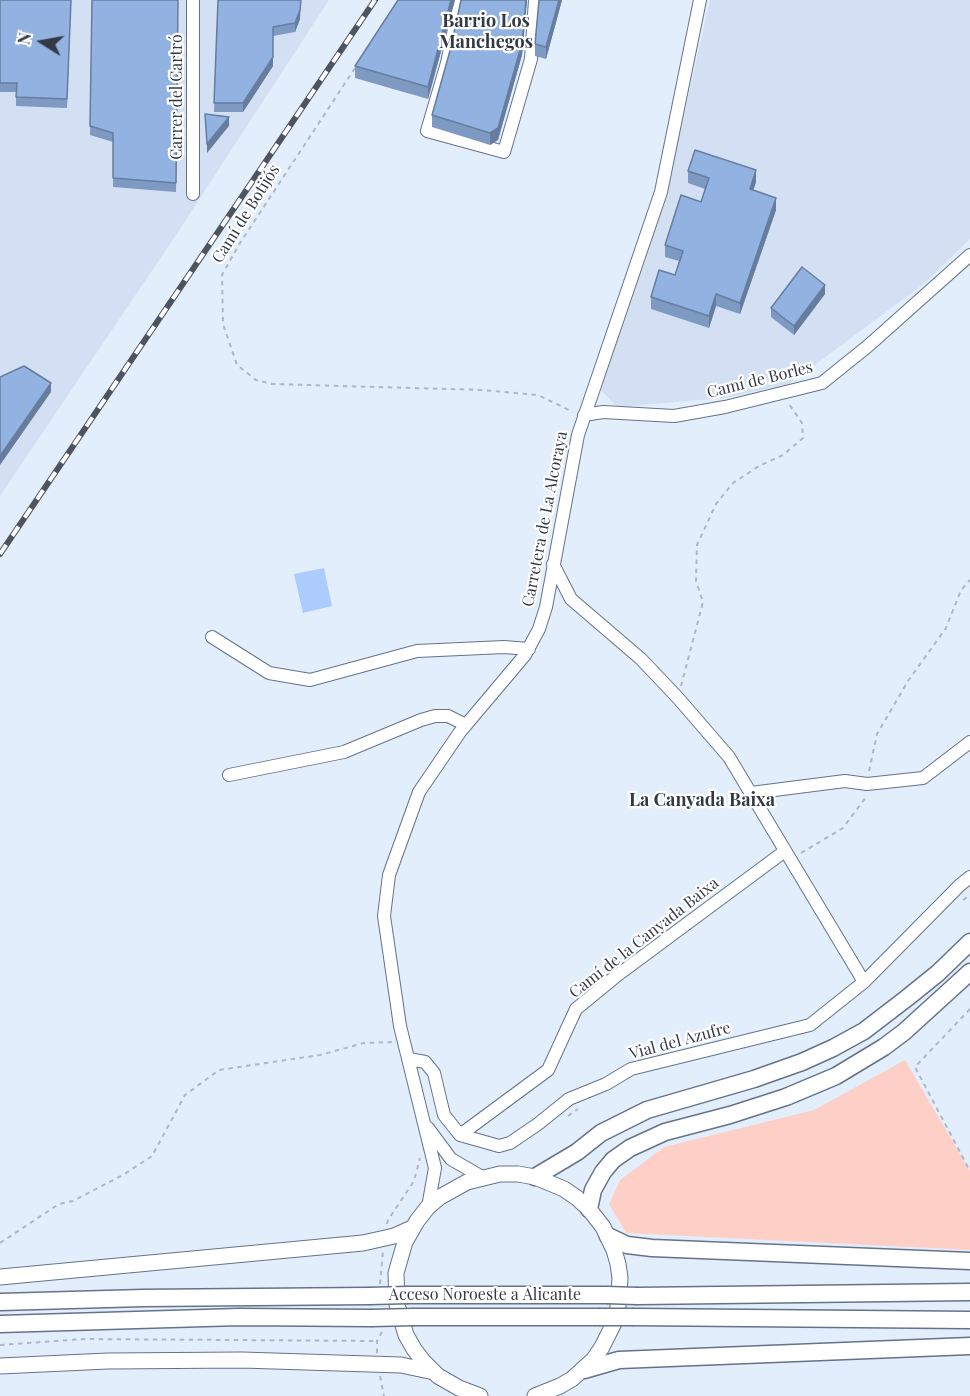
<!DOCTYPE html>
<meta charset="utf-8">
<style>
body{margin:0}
#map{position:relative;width:970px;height:1396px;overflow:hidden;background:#e3eefd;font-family:"Playfair Display",serif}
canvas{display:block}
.north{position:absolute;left:12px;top:12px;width:60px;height:60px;-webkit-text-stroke:4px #fff;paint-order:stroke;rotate:281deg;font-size:16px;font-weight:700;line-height:24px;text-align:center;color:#343a44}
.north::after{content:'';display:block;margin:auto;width:21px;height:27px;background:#343a44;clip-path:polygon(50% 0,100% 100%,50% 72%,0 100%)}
</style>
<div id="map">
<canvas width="970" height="1396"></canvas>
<div class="north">N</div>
</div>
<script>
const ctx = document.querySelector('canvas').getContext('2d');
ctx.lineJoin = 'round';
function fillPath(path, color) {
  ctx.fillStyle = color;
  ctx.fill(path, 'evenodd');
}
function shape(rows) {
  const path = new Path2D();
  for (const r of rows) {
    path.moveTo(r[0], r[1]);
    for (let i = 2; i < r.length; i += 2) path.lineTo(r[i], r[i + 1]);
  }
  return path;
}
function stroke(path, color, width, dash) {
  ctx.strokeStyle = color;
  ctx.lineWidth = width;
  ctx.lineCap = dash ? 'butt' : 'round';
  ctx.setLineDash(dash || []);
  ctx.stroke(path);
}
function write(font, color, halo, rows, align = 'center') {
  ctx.font = font + ' "Playfair Display",serif';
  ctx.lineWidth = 4.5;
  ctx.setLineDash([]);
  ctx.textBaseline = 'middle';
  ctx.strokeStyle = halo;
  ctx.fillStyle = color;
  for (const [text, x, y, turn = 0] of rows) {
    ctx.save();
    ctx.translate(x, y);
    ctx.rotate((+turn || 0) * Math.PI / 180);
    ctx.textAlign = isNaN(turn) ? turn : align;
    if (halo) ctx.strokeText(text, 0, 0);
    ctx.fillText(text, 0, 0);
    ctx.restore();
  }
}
const built = shape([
 [0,0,329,0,176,235,0,496],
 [710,0,970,0,970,239,925,283,789,384,724,398,617,407,600,389,634,291,668,185]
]);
const green = shape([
 [905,1060,970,1171,970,1250,626,1233,609,1204,620,1180,664,1147,814,1110]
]);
const water = shape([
 [324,568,332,606,303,613,294,574]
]);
const path = shape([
 [355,68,240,243,222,275,223,324,237,365,256,380,272,384,482,390,538,395,573,412],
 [681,686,703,602,696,581,697,545,716,504,733,483,759,466,783,455,803,438,802,423,789,404],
 [869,771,877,734,908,681,946,628,961,590,970,580],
 [801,853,843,828,866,797],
 [963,900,970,895],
 [970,1009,915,1067,970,1171],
 [568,1116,578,1109],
 [387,1224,388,1220,414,1181,420,1158],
 [0,1243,59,1204,73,1201,123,1175,152,1156,185,1095,219,1070,320,1055,364,1043,392,1042],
 [380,1284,383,1250],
 [0,1345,84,1339,377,1341],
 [377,1353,377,1341,383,1330],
 [380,1376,384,1396]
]);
const minor = shape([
 [460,0,447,63,427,131,504,152,531,59,535,0],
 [193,194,193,0],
 [584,415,603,412,674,416,725,407,822,383,868,346,970,255],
 [553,564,571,599,641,659,678,698,729,757,864,982],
 [212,637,269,673,310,680,417,651,504,647,529,649],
 [229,775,344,752,421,720,435,716,448,716,466,725],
 [751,793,845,781,867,784,923,778,970,742],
 [409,1059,425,1062,434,1073,444,1115,460,1135,499,1146,510,1143,538,1124,569,1099,606,1084,631,1069,810,1025,864,982,960,885,970,877],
 [428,1128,451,1159,482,1177],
 [460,1135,548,1070,576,1009,615,977,785,851],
 [428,1207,435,1168,400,1026,384,916,389,875,419,792,460,732,525,655,539,629,546,607,578,435,661,192,700,0]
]);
const major = shape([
 [0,1277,363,1243,394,1236,412,1228],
 [0,1366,108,1361,242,1360,401,1365,434,1372],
 [480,1396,459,1388,438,1376,423,1361,414,1349,406,1335,397,1305,396,1273,405,1242,417,1221,428,1207,440,1197,467,1182,500,1174,518,1174,535,1177,564,1189,577,1198,589,1209,603,1227,614,1250,618,1264,620,1278,618,1307,615,1321,602,1347,594,1359,572,1379,560,1386,535,1396]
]);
const highway = shape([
 [535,1177,577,1152,601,1133,647,1110,754,1079,802,1062,833,1048,864,1031,907,998,938,973,970,942],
 [589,1209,593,1190,603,1172,613,1160,630,1148,665,1132,730,1115,786,1097,836,1076,884,1047,904,1032,970,972],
 [608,1236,627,1245,652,1248,970,1261],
 [408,1295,607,1295],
 [637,1296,970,1292],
 [0,1302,143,1298,369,1296],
 [414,1317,599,1317],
 [634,1317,970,1320],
 [0,1324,239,1317,371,1318],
 [584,1370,619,1360,970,1346]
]);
const rail = shape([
 [0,554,375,0]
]);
const highwayBridge = shape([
 [607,1295,637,1296],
 [369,1296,408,1295],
 [599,1317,634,1317],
 [371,1318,414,1317]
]);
const wall = shape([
 [0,0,71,0,67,108,16,106,16,92,0,92],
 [92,0,178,0,176,192,113,187,113,142,90,135],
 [218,0,300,19,295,32,273,36,273,66,243,112,214,112],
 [398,0,455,0,428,99,355,78,355,66],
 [461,0,527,0,522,55,498,140,490,145,432,127,432,115,451,47],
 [539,0,562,0,546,59,535,56,535,44],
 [688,171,756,182,753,190,776,210,740,314,716,306,709,328,651,309,651,297,675,275,679,261,665,257,665,245,701,202,705,189,688,183],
 [825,294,794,335,771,317,771,308]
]);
const shadedWall = shape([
 [301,0,300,19,295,32,295,23],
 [451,0,455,0,428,99,428,87],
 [526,0,527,0,522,55,498,140,490,145,490,133],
 [559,0,562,0,546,59,546,47],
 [273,27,273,66,243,112,243,103],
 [229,117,229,126,207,153,207,144],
 [756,170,756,182,750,201,750,189],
 [776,198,776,210,740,314,740,303],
 [825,285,825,294,794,335,794,326],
 [716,294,716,306,709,328,709,316],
 [51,383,51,392,0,465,0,456]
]);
const building = shape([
 [0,0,71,0,67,99,16,97,17,83,0,83,0,0],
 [92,0,178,0,176,183,113,178,113,133,90,126,92,0],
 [218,0,301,0,300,10,295,23,273,27,273,57,243,103,214,103,218,0],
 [398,0,451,0,428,87,355,66,398,0],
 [461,0,526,0,522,43,498,128,490,133,432,115,451,47,461,0],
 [539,0,559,0,546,47,535,44,539,0],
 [205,114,229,117,207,144,205,114],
 [695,150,756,170,750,189,776,198,740,303,716,294,709,316,651,297,659,270,675,275,683,251,665,245,681,195,701,202,709,178,688,171,695,150],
 [802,267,825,285,794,326,771,308,802,267],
 [24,366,51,383,0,456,0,377,24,366]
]);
const streetNames = [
 ["Carrer del Cartró",177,97,-90],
 ["Camí de Botijós",246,214,-58],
 ["Camí de Borles",760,380,-14],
 ["Carretera de La Alcoraya",545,519,-79],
 ["Camí de la Canyada Baixa",644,938,-38],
 ["Vial del Azufre",680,1041,-15],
 ["Acceso Noroeste a Alicante",485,1295]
];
const neighbourhoodNames = [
 ["Barrio Los",486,21],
 ["Manchegos",486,42],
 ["La Canyada Baixa",702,800]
];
fillPath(built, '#d3e0f3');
fillPath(green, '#fecfc6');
fillPath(water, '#abccfd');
stroke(minor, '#647389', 14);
stroke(major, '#647389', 17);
stroke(highway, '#647389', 19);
stroke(path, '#aeb7c5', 2, [4.5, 4.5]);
stroke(minor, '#fff', 12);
stroke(major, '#fff', 15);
stroke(highway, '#fff', 16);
stroke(rail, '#4d545e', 6);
stroke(rail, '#fff', 4, [11]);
stroke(highwayBridge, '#647389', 19, []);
stroke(highwayBridge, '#fff', 16);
fillPath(wall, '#7e99c2');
fillPath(shadedWall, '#667d9e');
fillPath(building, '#92b2e2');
stroke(building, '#667d9e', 1.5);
write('16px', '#343a44', '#fff', streetNames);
write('bold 18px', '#343a44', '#fff', neighbourhoodNames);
</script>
